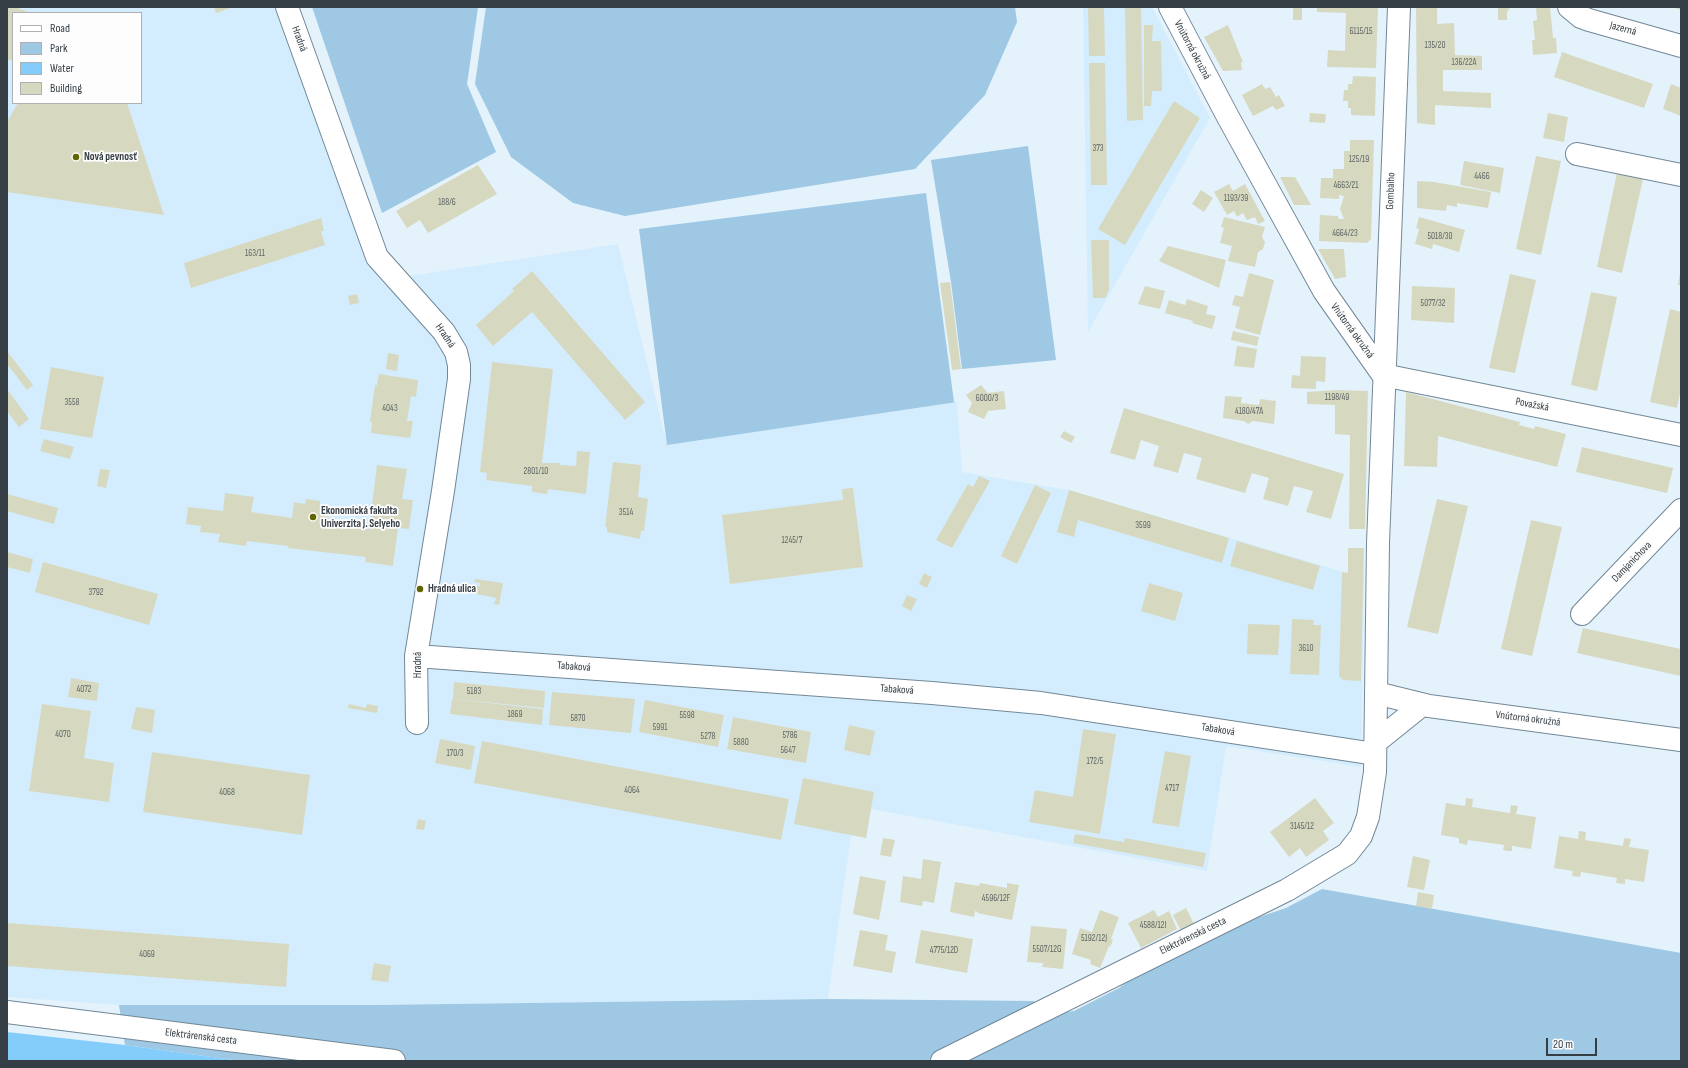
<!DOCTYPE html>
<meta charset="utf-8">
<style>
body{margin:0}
#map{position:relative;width:1688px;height:1068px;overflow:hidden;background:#e4f2fc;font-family:"Sofia Sans Condensed",sans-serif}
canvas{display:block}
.frame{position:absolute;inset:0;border:8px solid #353e44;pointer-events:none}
.legend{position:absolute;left:12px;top:12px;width:130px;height:92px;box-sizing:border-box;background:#fdfdfd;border:1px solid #adb1b3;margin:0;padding:5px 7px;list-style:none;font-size:12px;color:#353e44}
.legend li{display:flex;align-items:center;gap:8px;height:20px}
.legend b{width:20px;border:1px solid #adb1b3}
.scale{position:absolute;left:1546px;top:1038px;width:51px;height:18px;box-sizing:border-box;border:2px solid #353e44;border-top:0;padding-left:5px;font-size:12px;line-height:14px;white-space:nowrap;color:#353e44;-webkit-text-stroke:3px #fdfdfd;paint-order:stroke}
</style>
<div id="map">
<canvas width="1688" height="1068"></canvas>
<div class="frame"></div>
<ul class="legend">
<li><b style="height:5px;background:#fff"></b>Road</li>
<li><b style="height:11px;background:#9ec8e3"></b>Park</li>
<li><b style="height:11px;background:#84cdfb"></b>Water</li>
<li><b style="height:11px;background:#d6d9c0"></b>Building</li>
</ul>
<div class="scale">20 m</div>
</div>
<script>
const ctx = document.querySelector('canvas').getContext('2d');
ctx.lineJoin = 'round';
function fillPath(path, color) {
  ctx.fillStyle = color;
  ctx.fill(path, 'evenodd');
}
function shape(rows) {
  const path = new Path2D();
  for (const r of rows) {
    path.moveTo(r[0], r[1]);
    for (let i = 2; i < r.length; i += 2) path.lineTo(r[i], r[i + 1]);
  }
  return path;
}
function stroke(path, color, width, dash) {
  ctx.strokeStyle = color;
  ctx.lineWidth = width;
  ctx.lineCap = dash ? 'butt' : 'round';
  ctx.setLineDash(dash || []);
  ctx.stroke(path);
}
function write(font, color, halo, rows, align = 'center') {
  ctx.font = font + ' "Sofia Sans Condensed",sans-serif';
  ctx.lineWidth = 3.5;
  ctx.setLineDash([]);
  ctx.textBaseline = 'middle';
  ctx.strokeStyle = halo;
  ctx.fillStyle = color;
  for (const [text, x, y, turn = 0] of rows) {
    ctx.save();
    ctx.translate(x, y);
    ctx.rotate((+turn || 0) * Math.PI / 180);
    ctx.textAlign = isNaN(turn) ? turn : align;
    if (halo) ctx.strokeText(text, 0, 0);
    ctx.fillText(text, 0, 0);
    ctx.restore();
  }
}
const built = shape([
 [7,7,287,7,396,278,618,244,667,445,957,402,962,472,1069,490,1364,578,1361,767,1226,746,1207,871,871,809,866,838,851,835,828,999,377,1005,119,1005,7,997],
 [13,13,141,13,141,103,13,103],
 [1083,7,1152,7,1210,118,1088,332]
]);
const green = shape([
 [312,7,478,7,467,84,496,152,382,213],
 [486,7,1015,7,1017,22,985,95,915,169,625,216,573,203,511,157,475,84],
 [1028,146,1056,360,962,369,951,282,931,160],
 [926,193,954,402,957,402,667,445,639,229],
 [1322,889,1681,953,1681,1061,241,1061,125,1045,119,1005,377,1005,828,999,1034,1001,1043,1019,1055,1013,1074,1011,1119,988,1138,973,1250,920,1286,908]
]);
const water = shape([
 [7,1032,125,1045,241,1061,7,1061]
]);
const building = shape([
 [7,7,15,7,31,13,13,13,13,61,7,59],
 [214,7,233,7,216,13],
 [1088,7,1104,7,1105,56,1089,56],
 [1125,7,1141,7,1143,120,1127,121],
 [1293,7,1302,7,1302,20,1293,20],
 [1317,7,1378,7,1376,68,1327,67,1328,50,1345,51,1346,13,1317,12],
 [1416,7,1437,7,1437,24,1454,23,1455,55,1482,56,1482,70,1443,70,1443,91,1491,93,1491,108,1435,105,1435,125,1417,123],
 [1498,7,1511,7,1507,12,1507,20,1498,20],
 [1536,7,1550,7,1553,38,1556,38,1557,53,1533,55,1532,40,1535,40,1533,21,1537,20],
 [1672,7,1681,7,1681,10],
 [1144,25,1153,25,1152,41,1161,41,1162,91,1152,91,1151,106,1144,106],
 [1228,25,1243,62,1241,62,1242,70,1223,71,1204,37],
 [1562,52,1653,84,1644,108,1554,77],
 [1089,63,1105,63,1107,185,1091,185],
 [1353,76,1376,77,1375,116,1351,115,1351,108,1348,108,1348,101,1343,101,1344,90,1348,90,1348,84,1352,84],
 [1262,84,1265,89,1270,87,1276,97,1279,95,1285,106,1276,110,1273,106,1253,116,1242,95],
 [1671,84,1681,88,1681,116,1663,109],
 [1174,101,1200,118,1125,245,1098,229],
 [18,103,127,103,164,215,7,192,7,122],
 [1310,113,1326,114,1325,123,1309,122],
 [1548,113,1568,117,1564,142,1543,138],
 [1350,140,1374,140,1371,239,1367,243,1319,241,1320,215,1338,216,1338,219,1344,219,1340,209,1344,196,1339,195,1339,199,1320,198,1321,178,1333,178,1333,169,1344,169,1344,151,1350,151],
 [1536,156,1561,161,1541,255,1516,249],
 [1464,161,1504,168,1500,193,1460,185],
 [478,165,497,194,428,233,420,220,407,228,396,211],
 [1617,173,1643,179,1622,273,1597,267],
 [1280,177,1295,177,1311,205,1294,205],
 [1417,181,1434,182,1491,192,1488,208,1457,203,1457,207,1447,205,1446,211,1417,208],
 [1229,184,1233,191,1245,184,1265,221,1258,224,1255,217,1247,220,1243,213,1237,217,1234,211,1227,215,1214,192],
 [1201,190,1213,198,1204,212,1192,204],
 [1224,217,1265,227,1262,237,1265,242,1263,249,1258,252,1255,267,1228,261,1232,246,1220,243,1224,228,1221,227],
 [1419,217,1465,230,1459,252,1433,244,1432,249,1415,244,1419,229,1416,228],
 [321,218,324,231,321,231,325,245,191,288,184,263],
 [1091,240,1109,240,1109,290,1105,298,1093,298],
 [1168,246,1226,260,1219,288,1159,261],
 [1318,249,1344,249,1346,277,1335,279],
 [532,271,645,402,625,420,532,312,493,346,476,325,514,291,512,289],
 [1249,273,1274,280,1260,335,1235,328,1240,307,1232,305,1235,295,1243,297],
 [1680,273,1681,273,1681,285,1678,285],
 [1510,274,1536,280,1515,373,1489,368],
 [950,282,961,369,952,370,940,283],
 [1145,286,1165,291,1160,309,1138,304],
 [1412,286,1455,288,1454,323,1411,320],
 [1591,292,1617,297,1597,391,1571,385],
 [357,294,359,303,350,305,348,296],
 [1187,299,1208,306,1206,314,1216,316,1212,329,1192,323,1193,321,1165,313,1169,300,1185,305],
 [1670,309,1681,312,1681,388,1677,408,1650,402],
 [1233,331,1259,337,1257,346,1231,340],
 [1237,346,1257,349,1254,368,1234,366],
 [7,351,33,385,27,390,7,364],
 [388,353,399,355,397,371,386,369],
 [1301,356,1326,357,1325,382,1316,381,1316,389,1291,388,1292,375,1300,376],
 [492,362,553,369,542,463,560,463,560,465,576,466,577,451,590,452,586,494,548,489,547,494,532,492,532,486,486,480,487,473,480,472],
 [51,367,104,377,92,438,40,429],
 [379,374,418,380,416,397,411,396,407,421,413,421,410,438,371,433,372,422,370,422,375,385,377,385],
 [981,385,988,393,1004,391,1006,409,988,411,984,419,968,412,972,403,966,395],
 [7,389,29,419,19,427,7,411],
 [1336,390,1368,391,1365,529,1349,529,1350,435,1335,434,1335,405,1307,404,1307,392],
 [1406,392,1520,422,1519,425,1534,429,1535,426,1566,434,1557,467,1438,436,1437,467,1404,466],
 [1225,396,1242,397,1241,403,1259,405,1260,399,1276,401,1274,424,1253,421,1248,424,1244,421,1223,418],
 [1124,408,1344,474,1331,519,1306,512,1313,491,1294,486,1288,506,1263,499,1269,478,1252,473,1245,493,1196,479,1202,458,1184,453,1178,473,1153,466,1159,446,1141,440,1135,460,1110,453],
 [1064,431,1075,437,1071,443,1060,437],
 [44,439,74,447,70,459,40,451],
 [1582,447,1673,468,1667,493,1576,472],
 [613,462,641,465,638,497,648,499,644,531,641,531,640,539,607,532,607,527,605,527],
 [377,465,407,469,402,499,413,500,409,529,398,528,393,566,365,562,366,557,288,548,288,546,247,541,246,546,218,542,220,534,200,532,201,526,186,524,188,507,223,511,225,493,254,497,251,512,292,518,294,502,305,504,306,499,320,501,320,505,330,507,328,523,369,529],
 [100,469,110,470,106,488,97,486],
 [979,476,990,481,952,548,936,540,968,484,973,487],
 [1035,485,1051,493,1017,564,1001,556],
 [853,488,863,567,730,584,722,515,843,500,842,489],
 [1069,490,1229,538,1222,563,1078,520,1074,537,1057,532],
 [7,494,58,508,54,524,7,511],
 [1437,499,1468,506,1438,634,1407,627],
 [1531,520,1562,527,1532,656,1501,649],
 [1237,541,1320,566,1313,590,1230,566],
 [1348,548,1364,548,1361,681,1343,680,1339,676,1342,572,1348,573],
 [7,552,33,559,30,573,7,567],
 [43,562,158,594,149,625,35,592],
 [924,573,932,577,927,588,919,584],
 [475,579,503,583,499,605,494,604,496,598,472,593,474,585,480,586,480,583,474,582],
 [1149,583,1183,593,1175,621,1141,611],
 [907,595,917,599,911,611,902,606],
 [1292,619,1314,620,1313,625,1321,625,1319,675,1290,674],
 [1248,624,1280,625,1278,655,1247,654],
 [1583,628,1681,649,1681,676,1577,653],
 [71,678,99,683,97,701,68,697],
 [454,682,545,691,544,708,453,699],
 [552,692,635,699,631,733,549,725],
 [452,699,543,709,542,725,450,714],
 [645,700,724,715,718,747,639,732],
 [42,704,91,711,84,758,114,763,109,802,29,791],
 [349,704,366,708,367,704,378,706,377,713,348,708],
 [136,707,155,710,152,733,131,729],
 [733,717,811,732,806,763,727,749],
 [849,725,875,731,870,756,844,750],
 [1083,729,1116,734,1100,834,1029,822,1035,790,1073,797],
 [440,739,475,746,471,770,435,763],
 [482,741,789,799,781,840,474,783],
 [1165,751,1191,756,1179,827,1152,823],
 [152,752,310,775,302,835,143,812],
 [803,778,874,792,866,838,794,824],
 [1315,798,1334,823,1323,831,1329,840,1306,857,1300,848,1289,857,1270,832],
 [1466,798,1473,799,1472,807,1510,813,1511,805,1518,806,1516,814,1536,817,1531,849,1512,846,1512,851,1507,851,1503,850,1504,845,1468,840,1467,845,1459,843,1459,838,1441,835,1446,803,1465,806],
 [418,819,426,821,424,830,416,829],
 [1579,831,1586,832,1585,840,1623,846,1624,838,1631,839,1629,847,1649,850,1644,882,1625,879,1625,884,1616,883,1617,878,1581,872,1580,877,1572,876,1573,871,1554,868,1559,836,1578,839],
 [1075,834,1124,842,1125,838,1206,853,1203,867,1073,843],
 [883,838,895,840,891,857,880,855],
 [1413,856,1430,860,1424,890,1407,887],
 [923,859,941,862,934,903,923,901,922,906,900,902,903,876,921,879],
 [860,876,886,881,879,920,853,914],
 [955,882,979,886,980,883,1007,888,1007,883,1019,885,1012,920,977,913,978,912,975,911,974,917,950,912],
 [1418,892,1434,895,1432,909,1416,906],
 [1186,908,1194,924,1181,931,1173,915],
 [1100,910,1119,917,1111,939,1113,940,1110,947,1109,946,1100,968,1090,964,1091,960,1072,954,1080,928,1092,932],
 [1154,910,1158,917,1169,911,1177,929,1141,948,1128,923],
 [7,923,289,944,286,987,7,966],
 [1031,926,1067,929,1063,969,1042,967,1043,963,1027,962],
 [860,930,888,935,885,950,896,952,892,973,853,966],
 [921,930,973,939,967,973,915,963],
 [374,963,391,966,388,982,371,980]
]);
const minor = shape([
 [287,7,377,257,444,332,456,352,459,365,459,379,443,491,416,656,417,723],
 [1170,7,1228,117,1324,291,1383,375],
 [1569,7,1581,17,1589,20,1681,46],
 [1577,154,1681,175],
 [1383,375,1681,435],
 [1582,614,1681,510],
 [416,656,932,693,1041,703,1375,754],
 [1376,693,1429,706,1681,740],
 [1376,742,1422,705],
 [7,1012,394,1061],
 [942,1061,1287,890,1347,854,1361,836,1368,817,1375,772,1378,543,1399,7]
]);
const markers = [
 [76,157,4,"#5f6501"],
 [313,517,4,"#5f6501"],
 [420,589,4,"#5f6501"]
];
const numberNames = [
 ["6115/15",1361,32],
 ["135/20",1435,46],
 ["136/22A",1464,63],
 ["373",1098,149],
 ["125/19",1359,160],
 ["4466",1482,177],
 ["4663/21",1346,186],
 ["1193/39",1236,199],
 ["188/6",447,203],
 ["4664/23",1345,234],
 ["5018/30",1440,237],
 ["163/11",255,254],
 ["5077/32",1433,304],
 ["1198/49",1337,398],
 ["6000/3",987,399],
 ["3558",72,403],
 ["4043",390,409],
 ["4180/47A",1249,412],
 ["2801/10",536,472],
 ["3514",626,513],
 ["3599",1143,526],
 ["1245/7",792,541],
 ["3792",96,593],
 ["3610",1306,649],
 ["4072",84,690],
 ["5183",474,692],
 ["1869",515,715],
 ["5598",687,716],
 ["5870",578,719],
 ["5991",660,728],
 ["4070",63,735],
 ["5786",790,736],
 ["5278",708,737],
 ["5880",741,743],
 ["5647",788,751],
 ["170/3",455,754],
 ["172/5",1095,762],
 ["4717",1172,789],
 ["4064",632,791],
 ["4068",227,793],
 ["3145/12",1302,827],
 ["4596/12F",996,899],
 ["4588/12I",1153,926],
 ["5192/12J",1094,939],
 ["5507/12G",1047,950],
 ["4775/12D",944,951],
 ["4069",147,955]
];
const streetNames = [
 ["Jazerná",1623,29,15],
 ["Hradná",299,39,70],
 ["Vnútorná okružná",1192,50,62],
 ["Gombaiho",1391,191,-88],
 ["Vnútorná okružná",1352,331,54],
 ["Hradná",445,336,56],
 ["Považská",1532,405,11],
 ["Damjanichova",1632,562,-46],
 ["Hradná",418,665,-90],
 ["Tabaková",574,667,4],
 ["Tabaková",897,690,4],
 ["Vnútorná okružná",1528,719,7],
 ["Tabaková",1218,730,9],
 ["Elektrárenská cesta",1193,936,-26],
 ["Elektrárenská cesta",201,1037,7]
];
const poiNames = [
 ["Nová pevnosť",84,157],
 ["Ekonomická fakulta",321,511],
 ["Univerzita J. Selyeho",321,524],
 ["Hradná ulica",428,589]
];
fillPath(built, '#d4edfe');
fillPath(green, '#9ec8e3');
fillPath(water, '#84cdfb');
fillPath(building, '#d6d9c0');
stroke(minor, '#728897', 24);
stroke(minor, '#fff', 22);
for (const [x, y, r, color] of markers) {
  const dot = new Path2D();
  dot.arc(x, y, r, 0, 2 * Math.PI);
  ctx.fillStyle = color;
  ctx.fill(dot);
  stroke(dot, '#fdfdfd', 1.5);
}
write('9px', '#5d6563', null, numberNames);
write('11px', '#353e44', '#fdfdfd', streetNames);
write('bold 11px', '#353e44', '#fdfdfd', poiNames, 'left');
</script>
